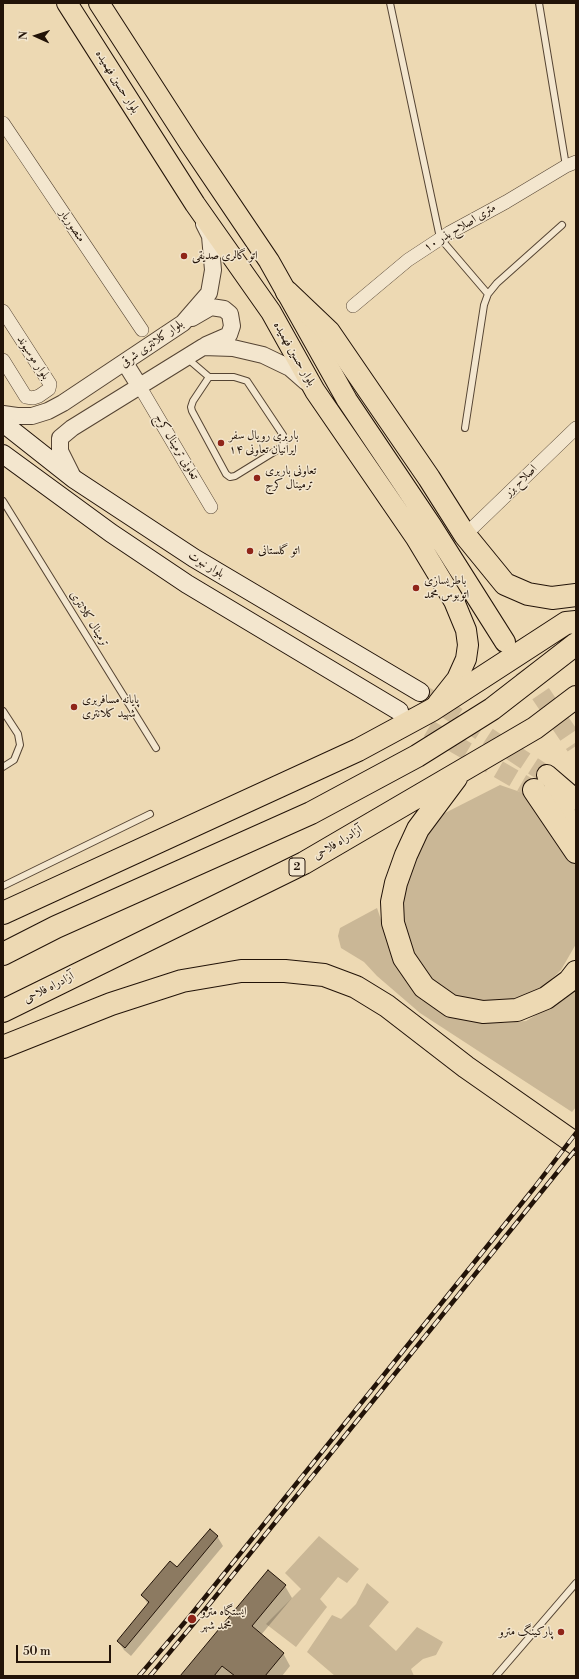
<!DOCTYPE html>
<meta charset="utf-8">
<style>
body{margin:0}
#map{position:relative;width:579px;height:1679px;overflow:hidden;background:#edd9b3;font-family:"Libre Bodoni",serif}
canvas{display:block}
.frame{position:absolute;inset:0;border:4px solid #221308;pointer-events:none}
.north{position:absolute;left:16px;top:16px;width:40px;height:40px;-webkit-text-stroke:3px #f3e6ce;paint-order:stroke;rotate:273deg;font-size:11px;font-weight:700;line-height:16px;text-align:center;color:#221308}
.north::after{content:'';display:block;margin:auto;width:14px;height:18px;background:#221308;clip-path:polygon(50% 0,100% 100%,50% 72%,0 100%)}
.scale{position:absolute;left:16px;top:1645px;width:95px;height:18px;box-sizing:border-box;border:2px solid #221308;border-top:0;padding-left:5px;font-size:12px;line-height:14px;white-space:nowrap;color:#221308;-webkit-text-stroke:3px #f3e6ce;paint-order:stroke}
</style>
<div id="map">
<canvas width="579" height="1679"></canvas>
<div class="frame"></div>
<div class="north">N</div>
<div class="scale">50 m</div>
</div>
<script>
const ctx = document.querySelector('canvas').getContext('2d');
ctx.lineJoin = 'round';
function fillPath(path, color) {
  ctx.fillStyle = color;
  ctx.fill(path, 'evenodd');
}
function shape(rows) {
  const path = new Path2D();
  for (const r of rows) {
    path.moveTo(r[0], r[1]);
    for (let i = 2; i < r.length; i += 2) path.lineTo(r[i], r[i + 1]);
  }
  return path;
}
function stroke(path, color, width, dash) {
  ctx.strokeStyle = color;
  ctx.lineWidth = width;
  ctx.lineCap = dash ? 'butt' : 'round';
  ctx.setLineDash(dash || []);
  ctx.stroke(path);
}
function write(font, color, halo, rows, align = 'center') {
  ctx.font = font + ' "Libre Bodoni",Amiri,serif';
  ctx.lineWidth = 3;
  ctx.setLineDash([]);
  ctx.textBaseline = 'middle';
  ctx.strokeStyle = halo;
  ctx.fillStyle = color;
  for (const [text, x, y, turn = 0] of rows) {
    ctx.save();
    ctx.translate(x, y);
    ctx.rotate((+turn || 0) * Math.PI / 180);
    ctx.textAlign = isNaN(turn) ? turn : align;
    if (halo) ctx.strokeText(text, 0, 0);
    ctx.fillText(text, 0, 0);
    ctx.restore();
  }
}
const green = shape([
 [500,785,526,794,562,841,576,864,576,944,561,970,535,995,486,1006,461,999,432,981,409,950,399,918,408,863,443,814],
 [377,908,395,961,439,1005,463,1020,503,1023,526,1021,551,1006,576,983,576,1107,572,1112,420,1013,377,976,364,962,341,948,338,936,340,928],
 [319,1536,359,1569,347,1583,338,1577,320,1599,327,1607,296,1647,266,1624,301,1589,285,1573],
 [367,1583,389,1602,369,1626,396,1651,417,1627,443,1642,436,1655,423,1659,411,1669,414,1676,335,1676,307,1652,332,1615,341,1619,356,1604]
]);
const shadow = shape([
 [217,1536,223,1546,131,1656,124,1650,118,1641,148,1605,143,1595],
 [285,1586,292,1598,261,1635,283,1653,290,1666,282,1676,182,1676]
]);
const building = shape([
 [210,1529,218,1536,125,1648,117,1641,149,1602,141,1595,170,1561,177,1567,210,1529],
 [268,1570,286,1585,252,1626,284,1653,265,1676,235,1676,222,1666,214,1676,180,1676,268,1570]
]);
const secondaryTunnel = shape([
 [420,692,547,775],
 [405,715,534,790]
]);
const primaryTunnel = shape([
 [507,644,576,746]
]);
const service = shape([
 [390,3,440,238,488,294],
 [539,3,566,166],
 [188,359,209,377,234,377,247,381,283,435,284,442,282,447,235,476,230,477,226,474,192,411,191,407,193,401,209,377],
 [465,428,484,305,488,294,497,283,562,225],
 [3,501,156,748],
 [3,711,18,734,20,745,14,760,3,767],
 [3,886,150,814],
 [496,1676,576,1583]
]);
const minor = shape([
 [3,123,142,330],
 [353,306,408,260,449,233,506,202,566,166,576,162],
 [3,311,50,384,49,389,39,396,33,398,26,397,3,360],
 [140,387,211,507],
 [465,535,576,428]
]);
const tertiary = shape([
 [192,318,211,307,224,309,230,314,232,326,229,335,206,345],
 [125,363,140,387],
 [3,414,17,416,32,416,48,411,63,403,183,323,209,293,213,270,210,236,204,224],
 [74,479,60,451,60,438,72,428,203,347,233,348,263,355,290,368,306,382]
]);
const secondary = shape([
 [3,423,74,479,194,558,420,692],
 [3,454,111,533,187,584,399,711]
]);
const primary = shape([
 [67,3,195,204,271,312,315,391,416,538,454,601,466,630,468,645,466,659,457,679,438,703],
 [99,3,190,144,269,261,347,400,431,525,505,642],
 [547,775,576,800],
 [542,796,576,824]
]);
const motorway = shape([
 [287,292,329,332,429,478,465,535,505,584,528,594,552,598,576,595],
 [456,778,418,829,406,855,396,883,392,902,393,923,404,958,424,987,451,1006,483,1012,517,1010,546,998,569,981,576,972],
 [534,790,576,852],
 [3,913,358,750,432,710,566,623,576,622],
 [3,954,56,927,311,813,417,756,492,709,576,644],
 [3,1011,304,863,535,728,576,697],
 [3,1047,111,1004,182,981,241,971,285,971,324,975,356,987,387,1006,466,1067,576,1144]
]);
const rail = shape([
 [139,1676,190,1616,534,1188,576,1133],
 [150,1676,195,1622,576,1149]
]);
const markers = [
 [184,256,4,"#8f2418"],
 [221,443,4,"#8f2418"],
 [257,478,4,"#8f2418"],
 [250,551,4,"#8f2418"],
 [416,588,4,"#8f2418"],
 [74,707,4,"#8f2418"],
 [192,1619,5,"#8f2418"],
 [561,1632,4,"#8f2418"]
];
const shields = [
 [297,867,16]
];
const shieldNames = [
 ["2",297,867]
];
const streetNames = [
 ["بلوار حسین فهمیده",117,82,58],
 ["منصوریار",72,226,56],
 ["۱۰ متری اصلاح بذر",460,228,-31],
 ["بلوار کلانتری شرقی",152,344,-35],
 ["بلوار حسین فهمیده",294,354,60],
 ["بلوار موسیوند",33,358,57],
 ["تعاونی ترمینال کرج",176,447,59],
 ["اصلاح بزر",521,481,-44],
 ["بلوار نبوت",206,565,31],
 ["ترمینال کلانتری",89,619,58],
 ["آزادراه فلاحی",338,843,-31],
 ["آزادراه فلاحی",49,988,-27]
];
const poiNames = [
 ["اتو گالری صدیقی",192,256],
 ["باربری رویال سفر",229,436],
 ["ایرانیان تعاونی ۱۴",229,450],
 ["تعاونی باربری",265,471],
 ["ترمینال کرج",265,485],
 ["اتو گلستانی",258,551],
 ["باطریسازی",424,581],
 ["اتوبوس محمد",424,595],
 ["پایانه مسافربری",82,700],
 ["شهید کلانتری",82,714],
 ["ایستگاه مترو",201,1612],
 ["محمد شهر",201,1626],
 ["پارکینگ مترو",553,1632,"right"]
];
fillPath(green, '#cab796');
fillPath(shadow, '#0003');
fillPath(building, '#8c7a61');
stroke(building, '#221308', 1);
stroke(secondaryTunnel, '#cfbb99', 18, [18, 9]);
stroke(primaryTunnel, '#cfbb99', 20, [20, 10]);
stroke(service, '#543', 8);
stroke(minor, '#543', 14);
stroke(tertiary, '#543', 18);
stroke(secondary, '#221308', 20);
stroke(primary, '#221308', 22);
stroke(motorway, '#221308', 24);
stroke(service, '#f3e6ce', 6);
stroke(minor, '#f3e6ce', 13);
stroke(tertiary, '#f3e6ce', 16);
stroke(secondary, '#f3e6ce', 18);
stroke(primary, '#edd9b3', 20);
stroke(motorway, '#edd9b3', 22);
stroke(rail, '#221308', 4.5);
stroke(rail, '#f3e6ce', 3, [9]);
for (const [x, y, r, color] of markers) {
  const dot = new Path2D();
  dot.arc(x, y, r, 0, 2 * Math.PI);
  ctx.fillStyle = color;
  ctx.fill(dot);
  stroke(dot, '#f3e6ce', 1.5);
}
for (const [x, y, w] of shields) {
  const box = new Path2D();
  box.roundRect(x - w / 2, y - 9, w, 18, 3);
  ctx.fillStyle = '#f3e6ce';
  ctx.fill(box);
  stroke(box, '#221308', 1);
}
write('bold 11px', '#221308', null, shieldNames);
write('12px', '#221308', '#f3e6ce', streetNames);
write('12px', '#221308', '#f3e6ce', poiNames, 'left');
</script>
